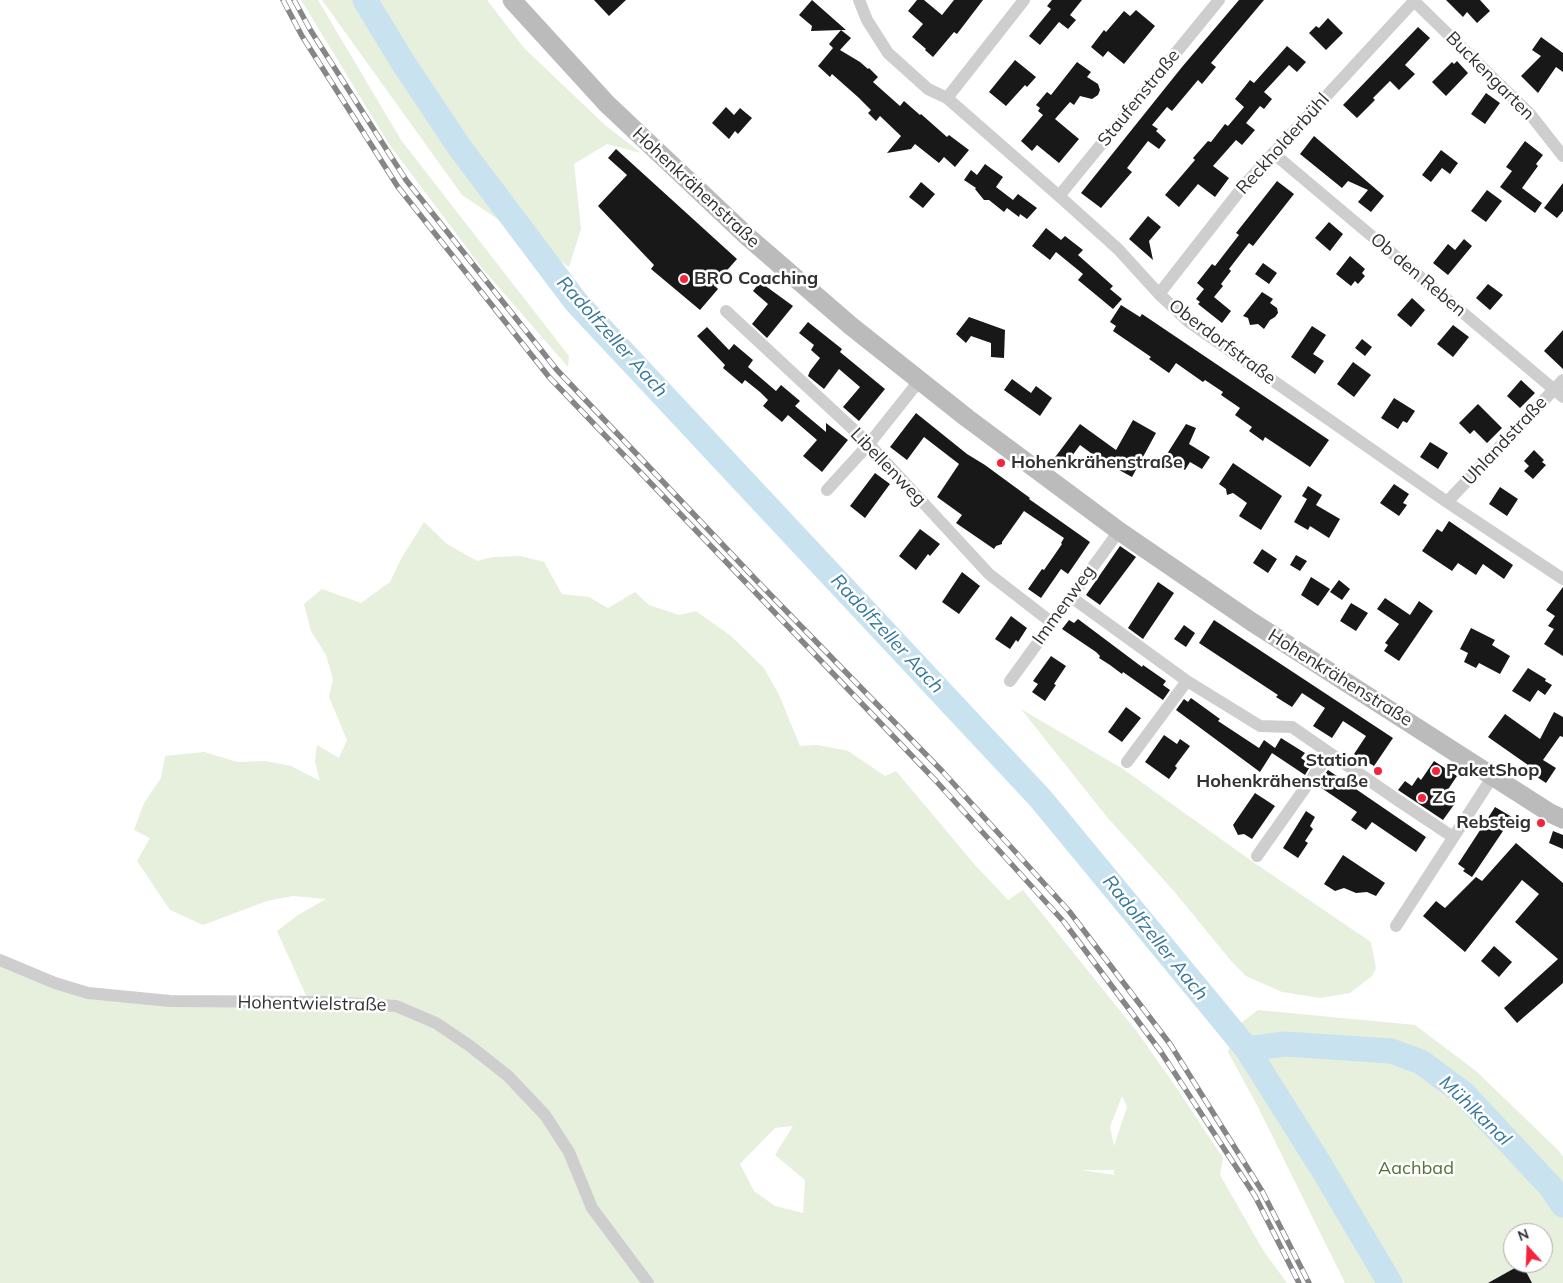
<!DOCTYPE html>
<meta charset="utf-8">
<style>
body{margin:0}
#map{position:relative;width:1563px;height:1283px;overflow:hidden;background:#fff;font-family:Mulish,sans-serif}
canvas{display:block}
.north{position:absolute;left:1503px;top:1223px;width:50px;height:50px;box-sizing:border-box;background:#fff;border:1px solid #adadad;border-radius:50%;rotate:340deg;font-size:14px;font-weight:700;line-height:20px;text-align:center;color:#313131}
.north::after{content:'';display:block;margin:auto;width:18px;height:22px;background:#f6243b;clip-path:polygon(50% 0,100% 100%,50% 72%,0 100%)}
</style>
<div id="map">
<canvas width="1563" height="1283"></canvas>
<div class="north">N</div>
</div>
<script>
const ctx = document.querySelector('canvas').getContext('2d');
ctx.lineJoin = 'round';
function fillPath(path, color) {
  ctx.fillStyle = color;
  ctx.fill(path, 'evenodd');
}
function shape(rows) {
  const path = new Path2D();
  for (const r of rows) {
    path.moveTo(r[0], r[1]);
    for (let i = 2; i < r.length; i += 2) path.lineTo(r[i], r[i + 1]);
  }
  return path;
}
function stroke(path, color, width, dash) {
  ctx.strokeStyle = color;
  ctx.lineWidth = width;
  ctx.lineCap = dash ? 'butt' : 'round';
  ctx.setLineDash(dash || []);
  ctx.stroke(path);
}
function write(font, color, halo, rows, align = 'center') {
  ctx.font = font + ' Mulish,sans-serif';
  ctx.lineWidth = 5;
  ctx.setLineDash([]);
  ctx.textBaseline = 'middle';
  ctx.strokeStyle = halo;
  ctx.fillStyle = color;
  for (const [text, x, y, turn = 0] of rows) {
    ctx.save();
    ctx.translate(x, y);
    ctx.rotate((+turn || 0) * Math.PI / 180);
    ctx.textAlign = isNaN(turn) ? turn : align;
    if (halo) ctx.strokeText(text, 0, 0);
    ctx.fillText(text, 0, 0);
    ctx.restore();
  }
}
const green = shape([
 [301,0,318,0,401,140,569,356,568,367,482,268,389,144],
 [322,0,487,0,524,48,605,125,641,153,607,144,574,164,581,229,569,267,462,195],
 [424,522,447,544,477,561,493,557,520,556,544,562,562,594,589,597,608,608,635,592,649,605,679,615,696,611,731,636,764,668,779,695,800,746,818,745,848,751,885,776,896,771,975,865,1008,900,1023,890,1138,1033,1178,1090,1223,1158,1220,1175,1263,1250,1287,1283,0,1283,0,961,88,993,309,1002,277,931,298,915,326,899,293,896,267,901,203,925,170,910,137,861,150,838,134,830,144,803,161,778,165,756,204,752,238,762,265,761,291,766,320,781,315,762,317,745,339,758,347,740,329,697,333,679,326,655,311,631,304,604,322,589,361,603,390,582,401,559],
 [1122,1096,1127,1107,1114,1146,1110,1127],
 [793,1126,775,1155,805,1180,803,1213,775,1206,754,1191,740,1164,775,1128],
 [1081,1170,1114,1170,1114,1175],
 [1021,709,1123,769,1253,862,1371,942,1376,968,1372,976,1350,993,1320,998,1282,992,1246,976,1232,962,1172,889,1107,817],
 [1258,1010,1415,1025,1476,1071,1559,1151,1563,1157,1563,1283,1345,1283,1258,1107,1228,1052,1236,1027],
 [1513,1233,1543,1233,1543,1263,1513,1263]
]);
const river = shape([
 [365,0,402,61,460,148,576,302,1040,798,1247,1049,1322,1168,1390,1283],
 [1247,1049,1285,1044,1391,1051,1421,1062,1463,1093,1550,1186,1563,1205]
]);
const building = shape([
 [594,0,626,0,609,16],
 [812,0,846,30,841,30,851,38,840,50,860,62,868,69,869,68,878,77,873,82,900,106,904,101,920,115,921,114,947,137,949,135,969,150,955,167,944,157,939,163,915,144,911,149,887,153,901,136,880,116,876,121,868,113,871,110,859,98,832,74,830,77,818,66,833,48,829,44,841,30,811,31,812,26,799,15],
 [917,0,924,0,942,15,954,0,983,0,957,34,954,32,933,57,925,50,926,49,912,37,923,24,908,11],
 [1052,0,1082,0,1070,15,1076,20,1068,29,1059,22,1040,45,1029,36,1051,9,1047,6],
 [1239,0,1264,0,1211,63,1216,67,1202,84,1198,80,1172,111,1167,107,1152,125,1158,129,1156,131,1166,140,1159,149,1148,141,1127,168,1132,172,1101,208,1081,193,1182,67],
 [1446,0,1480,0,1490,11,1477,23,1467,12,1463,17],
 [1136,10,1155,26,1124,64,1108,51,1103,57,1091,47,1104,30,1106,32,1124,11,1130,16],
 [1328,18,1343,33,1326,50,1309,33,1316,26,1319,28],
 [1418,27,1430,38,1405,65,1415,74,1399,90,1390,81,1373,98,1375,100,1357,118,1343,105],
 [1541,37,1563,53,1563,72,1556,67,1538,93,1521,76,1541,56,1532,50],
 [1287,46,1306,62,1297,72,1289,65,1264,92,1272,99,1264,109,1260,106,1246,123,1255,130,1242,145,1236,140,1213,166,1229,178,1215,197,1198,184,1179,207,1165,195,1195,160,1193,158,1208,141,1211,142,1225,124,1228,126,1244,107,1235,99,1250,80,1254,83],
 [1015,60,1036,77,1027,87,1025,85,1006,106,989,92],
 [1457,61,1468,73,1446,96,1432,82,1452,62,1454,64],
 [1077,62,1091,72,1087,77,1098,84,1100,90,1098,95,1092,99,1080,96,1074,105,1070,102,1055,119,1079,139,1059,163,1037,145,1032,151,1021,141,1043,115,1038,111,1040,108,1036,105,1047,92,1051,95],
 [1486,93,1500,103,1485,124,1471,114],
 [726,107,734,115,740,108,752,118,738,134,735,131,729,139,712,123],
 [1314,136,1384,196,1371,212,1358,202,1368,190,1348,181,1342,188,1300,154],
 [1525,141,1543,155,1536,164,1538,166,1522,188,1542,203,1535,213,1500,187,1512,171,1506,167],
 [616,149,737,259,714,285,718,289,700,310,651,269,654,265,598,206,627,175,608,158],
 [1441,150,1458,163,1450,174,1442,168,1431,182,1422,175],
 [985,164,1003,177,996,187,1013,200,1018,194,1037,208,1027,219,1020,214,1019,217,1007,208,1004,212,989,200,984,200,975,189,976,188,964,180,971,170,977,175],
 [1277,181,1294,194,1253,246,1249,243,1229,269,1231,271,1221,284,1223,286,1214,297,1231,311,1222,323,1198,304,1200,302,1196,299,1204,289,1197,283,1212,264,1215,266,1239,235,1236,233],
 [921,182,935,194,923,208,909,197],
 [1563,183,1563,211,1557,218,1544,208],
 [1487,190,1502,201,1486,222,1471,211],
 [1148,216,1161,227,1149,241,1153,260,1129,239],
 [1329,222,1343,234,1330,251,1315,238],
 [1046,228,1061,240,1065,236,1083,250,1078,255,1113,286,1110,289,1122,299,1113,309,1078,280,1083,274,1056,252,1050,260,1032,246],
 [1464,239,1472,246,1448,275,1433,263,1448,244,1455,250],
 [1350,256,1365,269,1362,273,1365,276,1358,284,1355,281,1351,286,1336,274],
 [1263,263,1277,273,1269,284,1255,274],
 [760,282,793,306,767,338,752,324,768,304,753,291],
 [1488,284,1503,295,1490,310,1476,298],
 [1262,292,1273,299,1270,303,1277,308,1278,313,1275,317,1270,320,1264,329,1258,324,1250,325,1248,318,1243,316],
 [1412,298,1425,310,1411,327,1397,315],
 [1121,305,1140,317,1142,314,1329,440,1310,467,1265,437,1263,441,1249,431,1252,427,1235,415,1240,408,1221,395,1223,392,1205,380,1203,382,1176,363,1169,373,1149,359,1151,357,1113,331,1116,326,1110,322],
 [969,317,1005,330,1004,358,991,357,991,343,971,336,966,343,956,334],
 [808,322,842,349,840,352,885,389,859,421,843,407,860,387,839,369,824,389,808,376,810,371,820,358,811,350,814,345,799,333],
 [1453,325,1469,337,1453,357,1437,344],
 [1312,326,1326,335,1313,354,1324,361,1315,374,1291,357],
 [707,327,729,350,734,344,753,360,748,367,776,391,781,385,800,401,795,406,826,432,826,423,848,440,822,472,803,456,817,440,788,415,782,422,763,406,768,400,760,392,745,380,742,384,723,368,725,365,697,336],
 [1563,330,1563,369,1544,351],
 [1362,339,1372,347,1365,356,1355,348],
 [1353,362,1371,375,1354,397,1337,384],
 [1012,379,1031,393,1036,386,1052,398,1040,416,1004,390],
 [1521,380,1535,393,1520,408,1507,396],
 [1394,398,1415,411,1407,423,1403,421,1398,429,1381,418],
 [1478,404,1502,428,1487,443,1474,430,1470,434,1459,423],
 [916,413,967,454,985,465,1030,498,1029,499,1090,542,1068,574,1061,569,1041,598,1028,589,1042,569,1044,570,1062,544,1061,543,1064,538,1024,511,1002,542,1002,544,996,546,994,549,956,523,962,515,937,497,959,464,924,437,907,460,890,447],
 [1133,420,1156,433,1132,477,1099,459,1080,445,1064,467,1053,460,1080,424,1116,450],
 [1186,424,1196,428,1189,444,1210,457,1202,469,1190,462,1185,470,1165,457],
 [1430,442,1448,453,1438,469,1420,457],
 [1534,450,1544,460,1542,462,1546,465,1533,479,1524,471,1529,466,1524,461],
 [1233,463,1282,496,1261,530,1239,516,1247,503,1233,493,1227,495,1226,489,1219,484],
 [875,473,890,484,865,518,850,506],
 [1394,484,1409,494,1403,503,1407,505,1399,516,1380,503],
 [1308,486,1322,495,1316,505,1340,519,1329,538,1310,526,1308,530,1294,522,1307,499,1302,496],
 [1500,487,1518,499,1507,516,1489,504],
 [1449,521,1513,565,1504,579,1483,564,1476,575,1458,563,1452,571,1422,551,1437,529,1442,532],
 [920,529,940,544,930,556,928,554,916,570,899,556],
 [1120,546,1136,557,1100,605,1086,595],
 [1262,549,1277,559,1268,573,1253,563],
 [1296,555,1307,561,1300,571,1290,565],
 [962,572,980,586,959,614,942,602],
 [1311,577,1330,589,1318,606,1301,595],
 [1339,580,1350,589,1342,600,1330,592],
 [1158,582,1174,593,1143,639,1128,628],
 [1563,587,1563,656,1544,644,1554,629,1548,626,1555,616,1546,610],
 [1385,598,1410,615,1419,601,1433,611,1399,661,1384,651,1388,645,1385,643,1399,624,1377,609],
 [1351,603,1368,613,1356,631,1340,621],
 [1011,616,1027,628,1018,642,1016,640,1010,649,995,639],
 [1078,619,1142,667,1143,665,1166,681,1163,685,1170,690,1163,700,1123,672,1122,674,1110,665,1099,658,1100,656,1096,652,1062,629,1069,620,1074,623],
 [1214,620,1393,738,1374,766,1354,754,1366,736,1343,721,1332,738,1313,726,1325,708,1302,693,1292,707,1276,697,1278,695,1199,643],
 [1184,625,1195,633,1186,647,1174,639],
 [1471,628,1495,640,1492,645,1510,656,1500,674,1479,663,1476,668,1464,662,1468,653,1460,649],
 [1051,656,1066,666,1054,684,1056,685,1045,701,1032,692,1038,684,1033,681],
 [1528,668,1546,679,1545,681,1552,685,1545,695,1538,690,1530,702,1512,691],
 [1191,698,1220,719,1218,721,1259,748,1264,740,1275,748,1281,738,1305,753,1301,758,1311,765,1305,775,1272,753,1260,772,1176,710,1184,699,1188,702],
 [1126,707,1141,718,1122,742,1108,732],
 [1554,712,1563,717,1563,737,1560,736,1543,760,1556,768,1546,783,1525,769,1528,765,1488,737,1505,714,1540,739],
 [1164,735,1177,744,1180,739,1190,746,1175,766,1177,768,1169,779,1145,762],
 [1434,761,1457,776,1445,794,1456,802,1443,820,1398,790,1405,781,1412,786,1418,777,1421,780],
 [1328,770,1426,837,1416,852,1372,822,1366,830,1351,820,1357,812,1317,785],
 [1255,793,1275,806,1252,839,1244,834,1238,835,1233,825],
 [1495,807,1512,817,1506,826,1488,818],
 [1306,811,1315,817,1310,826,1313,829,1305,841,1308,843,1298,858,1283,848],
 [1488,818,1503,831,1472,877,1463,871,1465,869,1458,864],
 [1553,831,1563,835,1563,849,1549,843],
 [1516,843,1563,883,1563,983,1517,1023,1504,1008,1558,959,1515,922,1539,894,1522,880,1465,952,1423,916,1436,901,1445,908,1476,877,1482,881],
 [1343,855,1385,883,1376,896,1367,892,1356,893,1344,888,1335,891,1324,884],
 [1494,946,1512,962,1499,977,1481,961],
 [1522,1264,1532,1283,1488,1283]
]);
const minor = shape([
 [859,0,867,20,888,53,928,89,947,98,1059,196,1118,249,1159,294,1189,322,1447,502,1563,579],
 [1414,1,1530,114,1563,156],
 [947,98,1024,0],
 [1273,153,1563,397],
 [1059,196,1219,0],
 [1159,294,1245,184,1415,0],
 [726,311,869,444,989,574,1051,622],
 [827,490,869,444,919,381],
 [1447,502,1563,380],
 [1071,597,1187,681,1260,726,1292,727,1396,799,1453,837],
 [1010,681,1119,531],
 [1127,762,1187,681],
 [1257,856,1329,754],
 [1396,926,1493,776],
 [0,960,55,983,88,993,170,1001,328,1002,396,1006,436,1023,470,1046,508,1076,545,1115,569,1152,592,1208,648,1283]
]);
const secondary = shape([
 [512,0,607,104,748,237,851,326,967,418,1119,531,1252,622,1550,813,1563,819]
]);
const rail = shape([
 [283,0,302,36,398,187,549,377,936,781,1064,922,1161,1052,1255,1196,1299,1283],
 [294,0,311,31,406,180,557,370,759,583,943,772,1069,911,1170,1044,1262,1191,1309,1283]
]);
const markers = [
 [684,279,5,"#f6243b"],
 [1001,463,5,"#f6243b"],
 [1378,771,5,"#f6243b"],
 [1436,771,5,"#f6243b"],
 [1422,798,5,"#f6243b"],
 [1541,823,5,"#f6243b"]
];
const streetNames = [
 ["Buckengarten",1490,76,45],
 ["Staufenstraße",1139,98,-51],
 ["Reckholderbühl",1283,144,-48],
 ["Hohenkrähenstraße",696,188,43],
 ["Ob den Reben",1418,275,40],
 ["Oberdorfstraße",1222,342,37],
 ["Uhlandstraße",1505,441,-47],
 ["Libellenweg",888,467,46],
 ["Immenweg",1064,605,-54],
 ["Hohenkrähenstraße",1340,678,32],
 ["Hohentwielstraße",312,1004,1]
];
const poiNames = [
 ["BRO Coaching",694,279],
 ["Hohenkrähenstraße",1011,463],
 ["Station",1368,761,"right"],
 ["Hohenkrähenstraße",1368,782,"right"],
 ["PaketShop",1446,771],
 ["ZG",1432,798],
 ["Rebsteig",1531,823,"right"]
];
const parkNames = [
 ["Aachbad",1416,1169]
];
const waterNames = [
 ["Radolfzeller Aach",612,337,48],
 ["Radolfzeller Aach",887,634,47],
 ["Radolfzeller Aach",1155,938,51],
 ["Mühlkanal",1475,1111,44]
];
fillPath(green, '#e7efdd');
stroke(river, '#c8e2f0', 25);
fillPath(building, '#181818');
stroke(minor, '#cecece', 12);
stroke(secondary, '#bbb', 19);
stroke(rail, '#868686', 5.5);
stroke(rail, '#fff', 4, [11]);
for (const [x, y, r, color] of markers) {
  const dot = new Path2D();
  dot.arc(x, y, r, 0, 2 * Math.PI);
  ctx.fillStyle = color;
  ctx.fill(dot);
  stroke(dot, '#fff', 2);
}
write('18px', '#313131', '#fff', streetNames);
write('bold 18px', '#313131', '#fff', poiNames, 'left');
write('18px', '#557139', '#fff', parkNames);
write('italic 19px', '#35789c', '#fff', waterNames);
</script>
